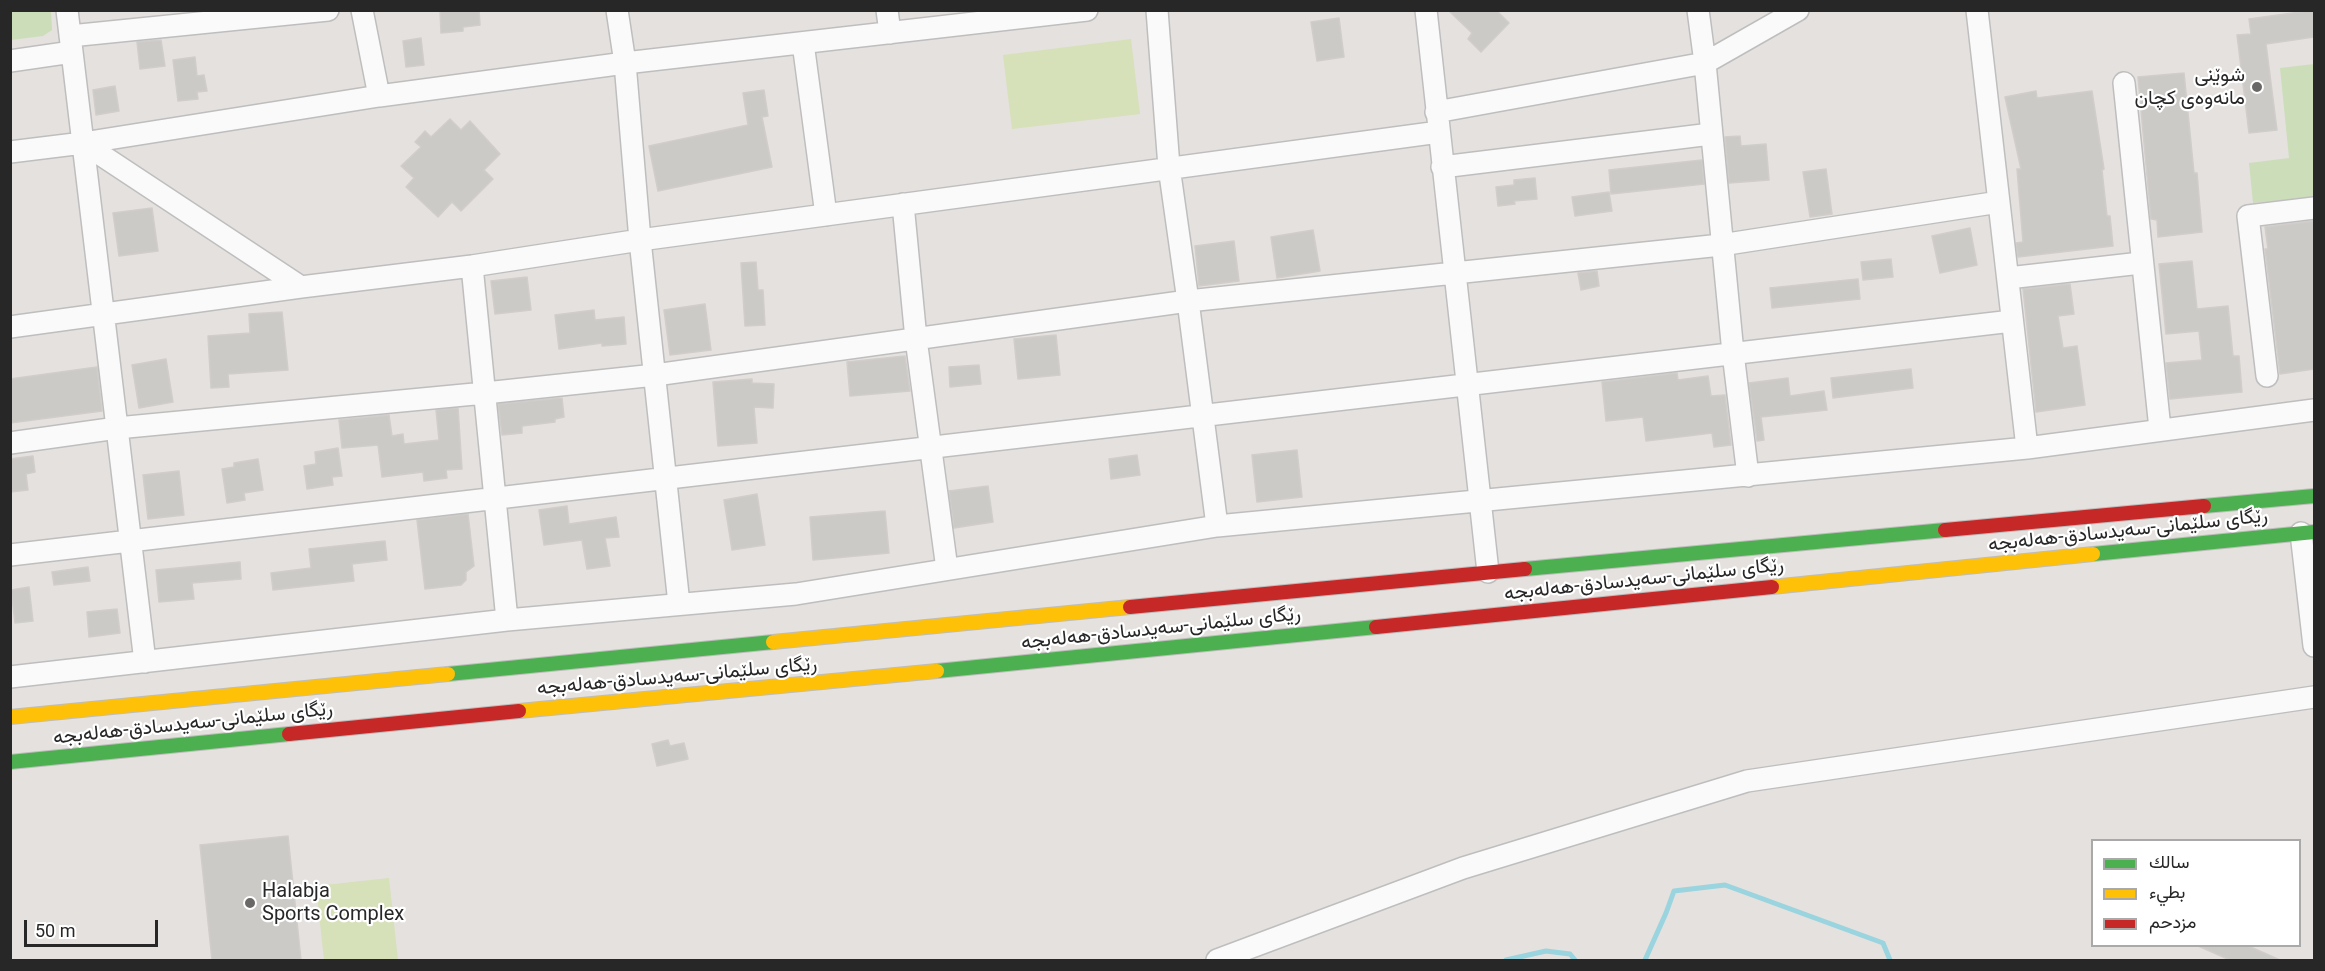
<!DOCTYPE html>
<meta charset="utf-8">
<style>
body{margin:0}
#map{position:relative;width:2325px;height:971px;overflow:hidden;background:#e5e1de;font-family:Roboto,Vazirmatn,sans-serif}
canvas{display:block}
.frame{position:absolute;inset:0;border:12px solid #272727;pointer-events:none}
.legend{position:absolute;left:2091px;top:839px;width:210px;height:108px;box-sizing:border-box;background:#fff;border:2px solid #a9a9a9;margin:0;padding:8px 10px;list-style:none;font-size:18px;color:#272727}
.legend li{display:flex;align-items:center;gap:12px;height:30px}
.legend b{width:30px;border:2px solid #a9a9a9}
.scale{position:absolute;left:24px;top:920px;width:134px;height:27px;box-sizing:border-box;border:3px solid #272727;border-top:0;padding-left:8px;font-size:18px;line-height:21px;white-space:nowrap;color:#272727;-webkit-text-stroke:4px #fff;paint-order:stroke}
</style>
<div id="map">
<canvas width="2325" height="971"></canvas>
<div class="frame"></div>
<ul class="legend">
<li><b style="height:8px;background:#4caf50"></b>سالك</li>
<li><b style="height:8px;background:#ffc107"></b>بطيء</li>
<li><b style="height:8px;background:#c62828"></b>مزدحم</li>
</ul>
<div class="scale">50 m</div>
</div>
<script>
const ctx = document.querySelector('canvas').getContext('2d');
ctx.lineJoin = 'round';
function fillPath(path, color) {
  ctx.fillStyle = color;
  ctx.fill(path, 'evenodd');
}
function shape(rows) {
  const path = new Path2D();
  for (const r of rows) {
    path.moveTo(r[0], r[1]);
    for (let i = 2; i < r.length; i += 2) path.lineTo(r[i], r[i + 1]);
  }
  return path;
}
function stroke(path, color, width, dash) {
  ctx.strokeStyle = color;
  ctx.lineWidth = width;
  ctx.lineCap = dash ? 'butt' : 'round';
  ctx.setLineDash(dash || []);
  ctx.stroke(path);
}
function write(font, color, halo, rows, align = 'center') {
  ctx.font = font + ' Roboto,Vazirmatn,sans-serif';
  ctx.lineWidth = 4.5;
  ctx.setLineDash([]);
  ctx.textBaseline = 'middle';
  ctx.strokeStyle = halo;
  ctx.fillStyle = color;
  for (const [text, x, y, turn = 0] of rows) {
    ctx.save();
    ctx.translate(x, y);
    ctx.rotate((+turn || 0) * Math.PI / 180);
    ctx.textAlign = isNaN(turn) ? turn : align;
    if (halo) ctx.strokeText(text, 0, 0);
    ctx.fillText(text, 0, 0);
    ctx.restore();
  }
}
const green = shape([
 [10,11,51,11,52,30,43,36,11,40],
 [2314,64,2314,197,2253,203,2249,163,2289,158,2280,68]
]);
const pitch = shape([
 [1131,39,1140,114,1012,129,1003,55],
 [389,878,398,960,324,960,316,886]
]);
const stream = shape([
 [1506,960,1546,951,1570,954,1575,960],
 [1645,960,1666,913,1674,891,1725,885,1883,943,1890,960]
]);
const building = shape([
 [440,10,479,10,480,25,463,27,463,31,441,33,440,10],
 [1448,10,1496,10,1509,23,1481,52,1468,39,1472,33,1448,10],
 [2314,10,2314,37,2266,44,2277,130,2249,133,2237,35,2251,34,2249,19,2314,10],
 [1339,18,1344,57,1317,61,1311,22,1339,18],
 [421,38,424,65,406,67,403,41,421,38],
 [161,40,165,66,140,69,137,42,161,40],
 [195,57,197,76,204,75,207,91,197,92,198,99,178,101,173,60,195,57],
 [2184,73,2194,173,2197,173,2202,232,2158,237,2157,220,2151,219,2138,77,2184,73],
 [115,86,119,111,96,115,93,90,115,86],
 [764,90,768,116,762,117,772,167,658,191,649,146,748,125,743,93,764,90],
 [2036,91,2037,98,2092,91,2104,169,2102,170,2107,216,2110,216,2113,246,2018,257,2016,243,2023,242,2017,169,2021,169,2005,97,2036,91],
 [450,119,461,130,470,121,500,154,484,170,493,179,461,211,452,202,438,217,406,187,414,178,401,166,421,147,415,142,425,131,431,137,450,119],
 [1740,136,1741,146,1766,144,1769,180,1729,183,1725,137,1740,136],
 [1702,160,1704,184,1611,194,1609,170,1702,160],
 [1826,169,1832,214,1810,217,1803,172,1826,169],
 [1535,178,1537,199,1514,201,1515,204,1498,206,1496,187,1514,185,1514,180,1535,178],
 [1609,192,1612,211,1575,216,1572,197,1609,192],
 [152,208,158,251,119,256,113,213,152,208],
 [2314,221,2314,369,2280,374,2265,249,2268,249,2265,227,2314,221],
 [1970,228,1977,265,1940,273,1932,236,1970,228],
 [1313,230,1320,271,1277,278,1271,237,1313,230],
 [1234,241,1239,281,1199,286,1195,246,1234,241],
 [1891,259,1893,277,1863,280,1861,262,1891,259],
 [2192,261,2197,309,2228,306,2233,356,2239,356,2242,392,2170,399,2166,363,2202,360,2199,331,2166,334,2159,264,2192,261],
 [756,262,758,290,763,290,765,325,745,326,741,263,756,262],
 [1597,271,1599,286,1581,290,1578,273,1597,271],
 [527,277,531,310,495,314,491,281,527,277],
 [1858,279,1860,299,1772,308,1770,288,1858,279],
 [2070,284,2074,314,2058,316,2063,348,2077,346,2085,405,2036,412,2023,289,2070,284],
 [705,304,711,350,670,355,664,310,705,304],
 [594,310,595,320,624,317,626,344,602,346,602,343,559,349,555,315,594,310],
 [282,312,288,370,228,374,229,387,211,388,208,336,250,333,249,314,282,312],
 [1056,335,1060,375,1018,379,1014,339,1056,335],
 [905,356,910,391,850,396,847,362,905,356],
 [166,359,173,402,139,408,132,365,166,359],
 [979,365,981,384,950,387,949,367,979,365],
 [97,367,102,411,10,423,10,379,97,367],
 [1911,369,1913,388,1833,398,1831,378,1911,369],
 [1677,373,1678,380,1708,376,1711,396,1725,395,1731,445,1714,447,1712,433,1646,441,1643,417,1606,421,1602,382,1677,373],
 [1788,378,1790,396,1824,391,1827,410,1761,417,1764,440,1757,441,1749,383,1788,378],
 [752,379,752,383,774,384,773,408,754,407,757,443,718,446,713,382,752,379],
 [562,398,564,417,555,419,555,422,522,426,522,433,502,435,498,404,562,398],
 [458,408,462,469,446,470,447,478,424,481,423,472,382,477,378,445,342,448,339,420,389,415,392,436,403,434,404,444,439,440,436,410,458,408],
 [338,448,342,476,332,477,333,485,307,489,304,466,316,464,315,452,338,448],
 [1297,450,1302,497,1257,502,1252,455,1297,450],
 [1137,455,1140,475,1111,479,1109,459,1137,455],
 [33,456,35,472,26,474,28,490,10,492,10,459,33,456],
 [258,459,263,490,244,493,245,500,227,503,222,469,234,467,234,463,258,459],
 [179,471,184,515,148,519,143,475,179,471],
 [988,486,993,522,954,528,949,491,988,486],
 [757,494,765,545,732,550,724,500,757,494],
 [567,506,569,524,616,517,619,537,605,538,610,566,587,569,582,540,544,545,539,510,567,506],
 [885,511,889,553,813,560,810,517,885,511],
 [468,514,474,566,466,572,466,580,461,585,425,589,417,520,468,514],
 [385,541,387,560,352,564,354,581,273,590,271,573,311,568,309,549,385,541],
 [240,562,241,579,192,583,194,599,159,602,156,570,240,562],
 [88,567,90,581,54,585,52,572,88,567],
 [29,587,33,621,15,623,11,590,29,587],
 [117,609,120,633,89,637,87,612,117,609],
 [668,740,670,746,684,743,688,759,657,766,652,744,668,740],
 [288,836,301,960,212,960,200,845,288,836],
 [2196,945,2246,945,2280,960,2230,960,2196,945]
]);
const street = shape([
 [67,10,145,662],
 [362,10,379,96],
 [617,10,625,63,640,240,679,604],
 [887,10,890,33],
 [1157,10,1169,167,1188,301,1217,526],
 [1426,10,1488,572],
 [1698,10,1705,63,1733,353,1748,476],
 [1977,10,2027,448],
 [70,36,328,10],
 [803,43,826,215],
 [10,61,72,52],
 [2124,83,2160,429],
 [1436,112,1705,63,1798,10],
 [83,143,301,287],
 [10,152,83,143,379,96,625,63,1087,10],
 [1442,167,1711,134],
 [903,204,916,339,947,569],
 [472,266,507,620],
 [2008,278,2141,263],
 [10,327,301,287,472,266,640,240,1439,132],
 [2267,376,2248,216,2314,208],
 [10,443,117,428,485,393,655,375,1188,301,1721,245,1999,202],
 [2301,533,2314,646],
 [10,555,2012,321],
 [10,677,507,620,796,594,1217,526,2027,448,2314,410],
 [1217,960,1463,868,1747,781,2314,697]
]);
const fast = shape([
 [2204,506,2314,496],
 [2093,554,2314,532],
 [1525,569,1945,530],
 [937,671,1376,627],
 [448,674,773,642],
 [10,762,289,734]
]);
const slow = shape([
 [1772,587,2093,554],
 [773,642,1130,607],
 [519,711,937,671],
 [10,717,448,674]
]);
const jam = shape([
 [1945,530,2204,506],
 [1130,607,1525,569],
 [1376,627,1772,587],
 [289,734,519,711]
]);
const markers = [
 [2257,87,6,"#6a6867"],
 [250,903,6,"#6a6867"]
];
const poiNames = [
 ["شوێنی",2245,76],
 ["مانەوەی کچان",2245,99],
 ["Halabja",262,892,"left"],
 ["Sports Complex",262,915,"left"]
];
const streetNames = [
 ["رێگای سلێمانی-سەیدسادق-هەلەبجە",2128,531,-6],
 ["رێگای سلێمانی-سەیدسادق-هەلەبجە",1644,580,-6],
 ["رێگای سلێمانی-سەیدسادق-هەلەبجە",1161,629,-6],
 ["رێگای سلێمانی-سەیدسادق-هەلەبجە",677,677,-5],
 ["رێگای سلێمانی-سەیدسادق-هەلەبجە",193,724,-6]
];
fillPath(green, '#ccddba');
fillPath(pitch, '#d6e0b9');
stroke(stream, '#99d4df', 5);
fillPath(building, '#cccac7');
stroke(building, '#d0cdca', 1.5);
stroke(street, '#bfbebf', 24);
stroke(fast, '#bebdbc', 16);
stroke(slow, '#bebdbc', 16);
stroke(jam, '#bebdbc', 16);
stroke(street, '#fbfafa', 21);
stroke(fast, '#4caf50', 14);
stroke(slow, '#ffc107', 14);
stroke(jam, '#c62828', 14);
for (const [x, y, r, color] of markers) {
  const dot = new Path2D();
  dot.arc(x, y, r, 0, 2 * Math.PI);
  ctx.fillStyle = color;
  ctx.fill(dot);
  stroke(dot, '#fff', 2);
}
write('20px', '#272727', '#fff', poiNames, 'right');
write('20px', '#272727', '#fff', streetNames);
</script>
